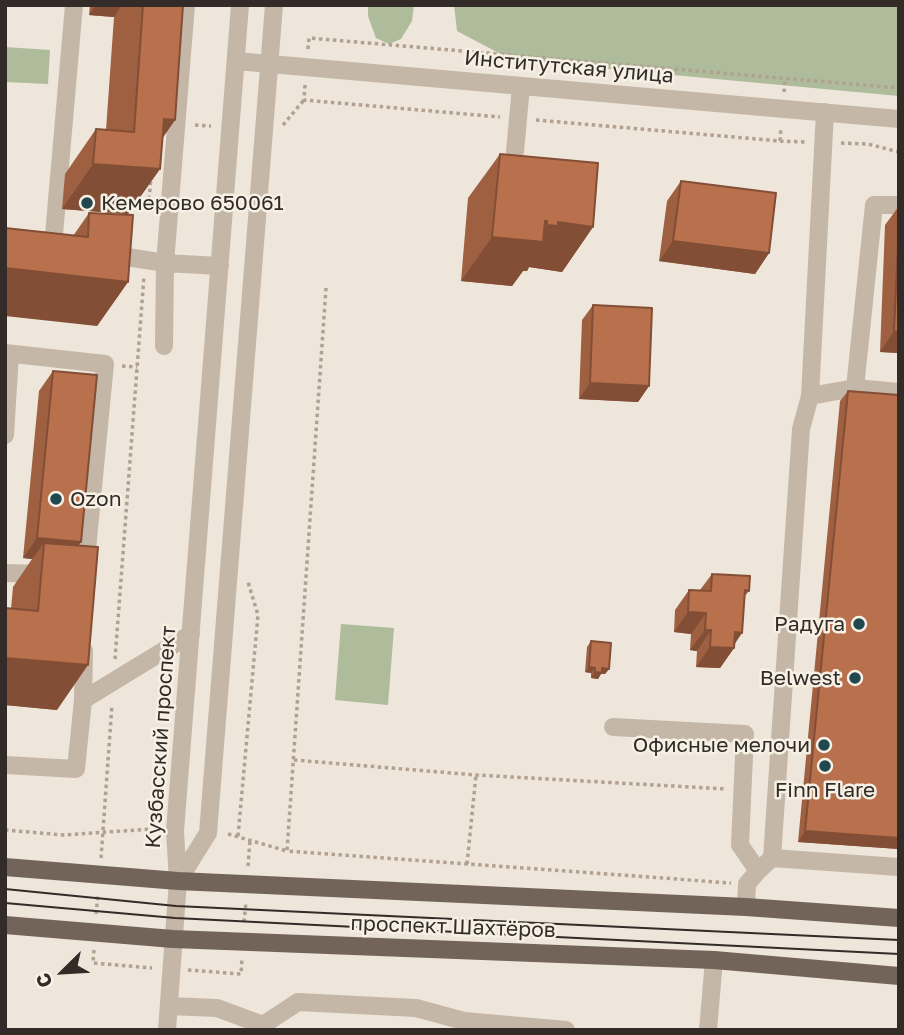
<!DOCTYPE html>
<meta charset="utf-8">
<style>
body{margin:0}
#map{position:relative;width:904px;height:1035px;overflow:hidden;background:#eee6da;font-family:"Golos Text",sans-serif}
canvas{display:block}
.frame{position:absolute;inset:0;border:7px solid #322b27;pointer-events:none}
.north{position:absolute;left:28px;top:937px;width:70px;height:70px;-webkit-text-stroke:5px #f7f0e5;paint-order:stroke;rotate:246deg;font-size:19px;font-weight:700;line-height:28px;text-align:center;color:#322b27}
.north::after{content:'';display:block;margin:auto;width:24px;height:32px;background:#322b27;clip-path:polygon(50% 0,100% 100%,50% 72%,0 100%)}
</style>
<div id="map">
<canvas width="904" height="1035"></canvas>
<div class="frame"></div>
<div class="north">С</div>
</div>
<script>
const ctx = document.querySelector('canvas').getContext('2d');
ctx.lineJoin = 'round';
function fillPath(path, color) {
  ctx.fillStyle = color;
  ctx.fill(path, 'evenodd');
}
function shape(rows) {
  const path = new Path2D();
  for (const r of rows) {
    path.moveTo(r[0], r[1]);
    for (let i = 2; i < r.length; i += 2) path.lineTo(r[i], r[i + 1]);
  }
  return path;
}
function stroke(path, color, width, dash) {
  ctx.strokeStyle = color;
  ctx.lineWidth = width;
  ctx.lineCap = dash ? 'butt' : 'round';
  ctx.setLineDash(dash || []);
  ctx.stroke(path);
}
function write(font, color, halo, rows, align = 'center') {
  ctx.font = font + ' "Golos Text",sans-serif';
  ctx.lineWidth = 5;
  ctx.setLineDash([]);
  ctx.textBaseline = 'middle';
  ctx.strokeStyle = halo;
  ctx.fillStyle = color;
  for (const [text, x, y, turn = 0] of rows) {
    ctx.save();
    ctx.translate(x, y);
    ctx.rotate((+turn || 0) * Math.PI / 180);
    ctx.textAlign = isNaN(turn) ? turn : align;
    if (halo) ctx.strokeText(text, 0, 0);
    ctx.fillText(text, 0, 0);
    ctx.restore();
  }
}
const green = shape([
 [368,5,414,5,412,21,401,39,389,44,376,38,368,16],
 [454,5,899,5,899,96,512,60,457,31],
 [5,47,50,50,48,84,5,82],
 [341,624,394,628,388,705,335,700]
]);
const path = shape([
 [308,49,309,38,899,88],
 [305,85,304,100,500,117],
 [784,92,785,79],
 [536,120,780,141,781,127],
 [195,125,211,126],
 [283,125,304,100],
 [780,141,806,142],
 [841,143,868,144,899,152],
 [149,199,151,178],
 [326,288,287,851,731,883],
 [122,366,137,367],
 [115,659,144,276],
 [294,760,476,775,726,789],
 [5,830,64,835,151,829],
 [228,834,287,851],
 [238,836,258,615,248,582],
 [101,858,112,705],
 [467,864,476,775],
 [248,866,250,840],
 [96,914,98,894],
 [244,922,246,902],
 [94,950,93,963,152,968],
 [188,970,241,974,242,958]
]);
const minor = shape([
 [236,61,899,119],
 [515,152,521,86],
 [53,246,74,5],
 [108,254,165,263,220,266],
 [164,346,165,263,186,5],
 [5,353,105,364,85,570],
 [855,388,899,392],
 [810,396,825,112],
 [5,435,10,354],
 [5,573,44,574],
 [83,700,84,651],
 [613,727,745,734,740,845,758,871],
 [5,765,76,769,83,700,191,634],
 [772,858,899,867],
 [178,881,208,833,274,5],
 [746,907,747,884,758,871,772,858,801,429,810,396,855,388,874,205,899,205],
 [169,1006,217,1008,263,1025,266,1030],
 [263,1025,298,1002,416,1008,464,1021,566,1030],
 [167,1030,178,881,175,831,240,5],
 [708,1030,714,960]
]);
const major = shape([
 [5,867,178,881,746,907,899,918],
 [5,925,173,939,714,960,899,976]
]);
const tram = shape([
 [5,889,176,906,899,940],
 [5,903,175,918,899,954]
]);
const wall = shape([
 [90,5,183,5,175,120,162,139,160,169,128,214,62,209,65,174,96,129,106,130,114,17,89,15],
 [500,154,593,227,562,272,529,267,527,271,523,271,512,286,461,281,468,198],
 [681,181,769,253,755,274,659,261,667,201],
 [899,206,899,353,880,352,885,225],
 [89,213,128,282,97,326,73,236],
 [593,305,649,386,638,402,579,399,582,320],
 [53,371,81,542,78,546,57,710,5,705,5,608,11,609,13,587,32,559,23,558,39,391],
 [848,391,899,395,899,849,798,842,840,401],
 [712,574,749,591,744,597,734,648,720,668,696,667,697,651,690,650,691,634,674,632,675,610,689,590,700,590],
 [591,641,609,669,605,674,601,674,598,679,591,678,591,673,585,672,587,647]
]);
const shadedWall = shape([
 [96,5,122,5,114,17,89,15],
 [164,119,175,120,144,164],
 [93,164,160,169,128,214,62,209],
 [545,221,547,221,534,241,536,241,547,225,558,222,593,227,562,272,529,267,527,271,523,271,512,286,461,281,492,237],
 [673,241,769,253,755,274,659,261],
 [5,268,128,282,97,326,5,316],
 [894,331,899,332,899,353,880,352],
 [590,383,649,386,638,402,579,399],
 [37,538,81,542,66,563,44,543,32,559,23,558],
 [688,612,706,613,691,634,674,632],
 [705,630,711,630,697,651,690,650],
 [735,632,742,633,732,648,734,648,720,668,696,667,710,647],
 [5,658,88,665,57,710,5,705],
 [589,667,595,668,591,673,585,672],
 [602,668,609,669,605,674,601,674,598,679,591,678,595,672],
 [805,831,899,838,899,849,798,842]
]);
const building = shape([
 [143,5,183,5,175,120,164,119,160,169,93,164,96,129,134,132,143,5],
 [500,154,598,163,593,227,558,222,558,226,547,225,547,221,545,221,543,242,492,237,500,154],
 [681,181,776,193,769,253,673,241,681,181],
 [89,213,133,215,128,282,5,268,5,228,88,237,89,213],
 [899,223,899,332,894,331,899,223],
 [593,305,652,308,649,386,590,383,593,305],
 [53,371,97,375,81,542,37,538,53,371],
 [848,391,899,395,899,838,805,831,848,391],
 [44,543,98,547,88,665,5,658,5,608,38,611,44,543],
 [712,574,750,576,749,591,745,590,742,633,735,632,734,648,710,647,711,630,705,630,706,613,688,612,689,590,711,591,712,574],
 [591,641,611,643,609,669,602,668,602,673,595,672,595,668,589,667,591,641]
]);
const markers = [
 [87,203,7,"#21484f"],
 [56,499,7,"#21484f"],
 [859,624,7,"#21484f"],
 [855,678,7,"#21484f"],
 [824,745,7,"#21484f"],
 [825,766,7,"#21484f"]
];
const streetNames = [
 ["Институтская улица",569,67,5],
 ["Кузбасский проспект",161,737,-86],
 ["проспект Шахтёров",453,927,2]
];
const poiNames = [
 ["Кемерово 650061",101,203,"left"],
 ["Ozon",70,499,"left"],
 ["Радуга",845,624],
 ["Belwest",841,678],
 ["Офисные мелочи",810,745],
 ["Finn Flare",825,790,"center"]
];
fillPath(green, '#aebc9b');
stroke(path, '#b1a191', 3.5, [3.5, 3.5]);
stroke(minor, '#c5b7a7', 18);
stroke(major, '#736459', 18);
stroke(tram, '#322b27', 2);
fillPath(wall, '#9f6041');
fillPath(shadedWall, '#824e35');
fillPath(building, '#b9704c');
stroke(building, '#824e35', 2);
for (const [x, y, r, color] of markers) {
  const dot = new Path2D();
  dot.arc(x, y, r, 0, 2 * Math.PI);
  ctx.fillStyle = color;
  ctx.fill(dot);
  stroke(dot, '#f7f0e5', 2.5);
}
write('21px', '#322b27', '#f7f0e5', streetNames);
write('21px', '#322b27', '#f7f0e5', poiNames, 'right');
</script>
